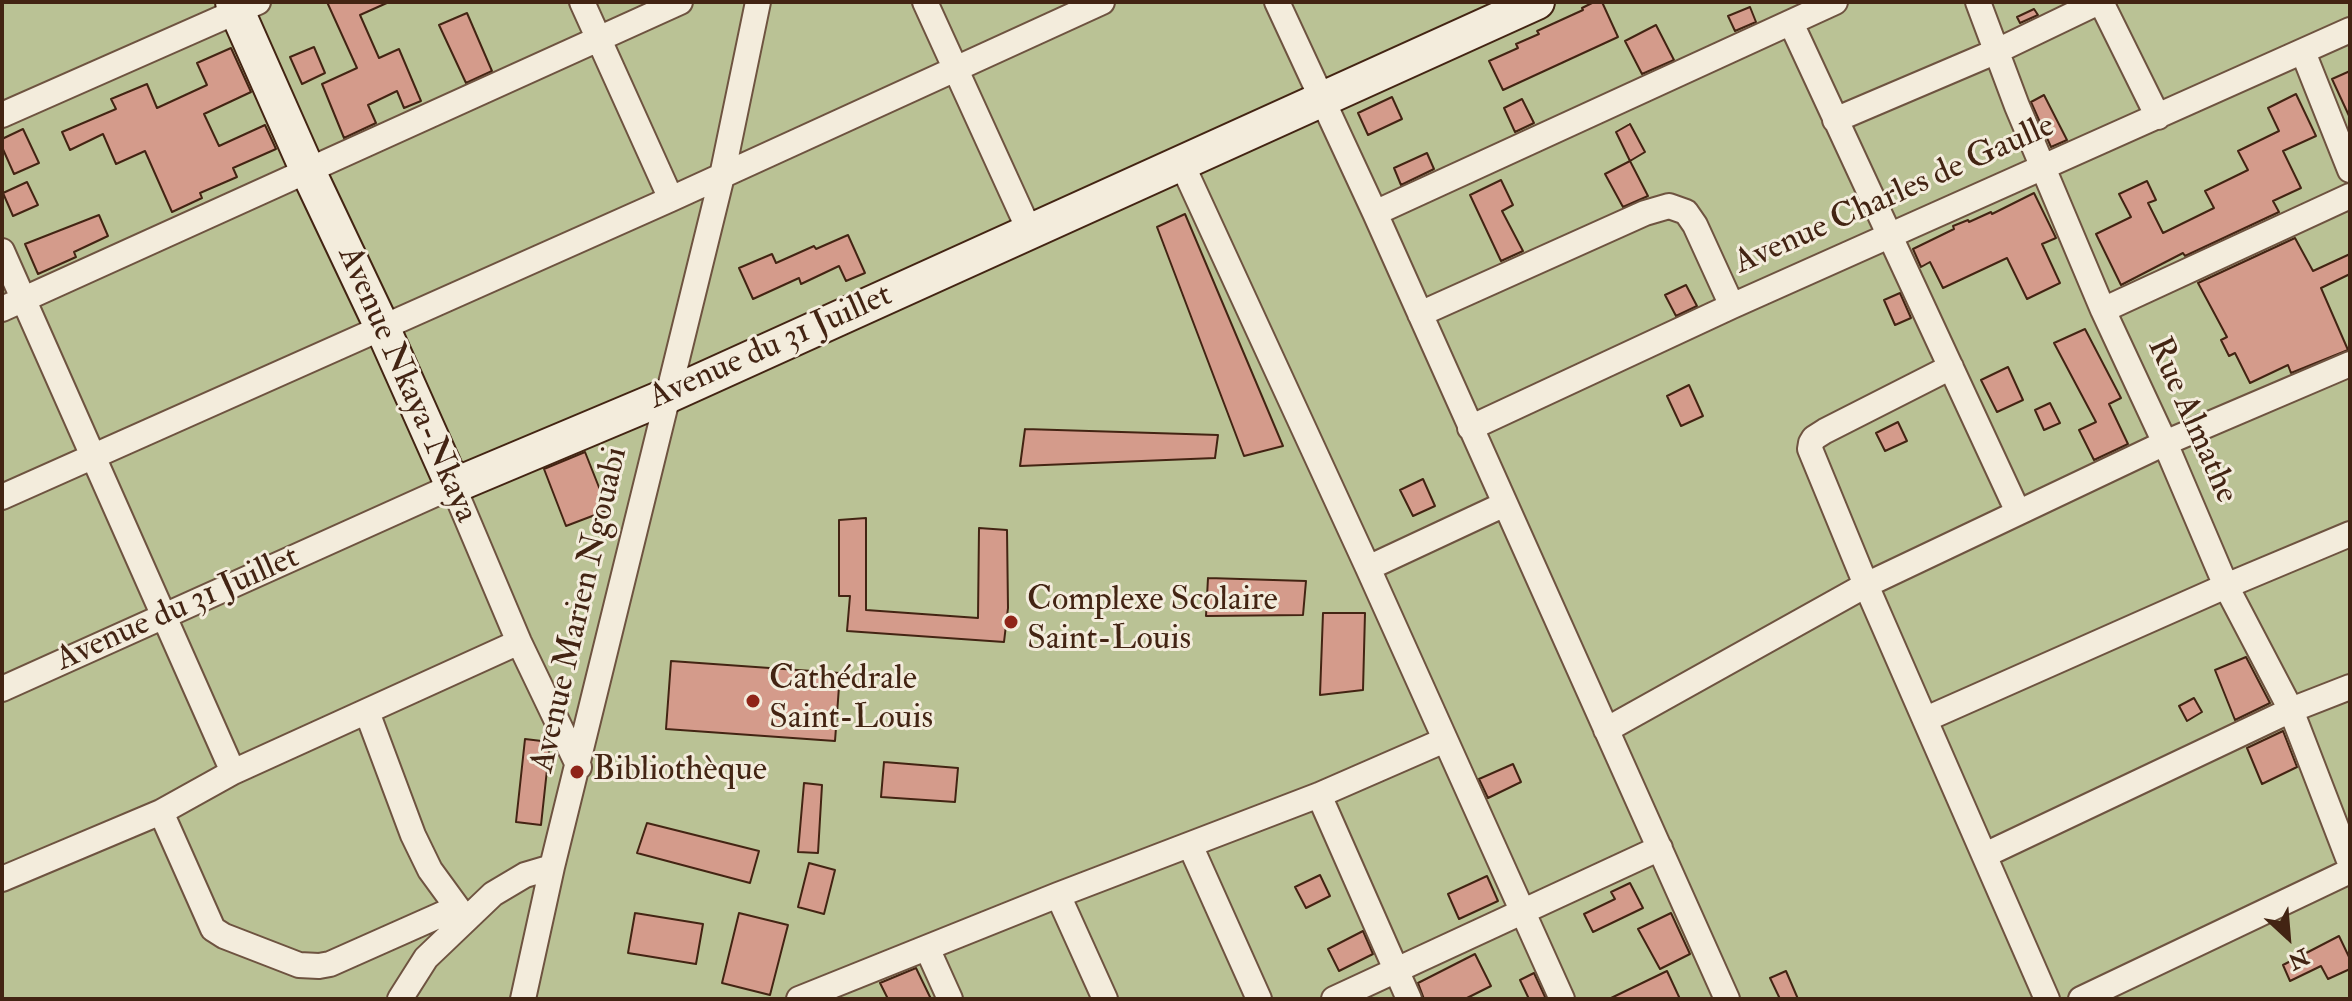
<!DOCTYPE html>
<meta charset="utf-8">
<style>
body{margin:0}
#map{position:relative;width:2352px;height:1001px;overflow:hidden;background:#ede1c9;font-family:"IM FELL Double Pica",serif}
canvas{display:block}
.frame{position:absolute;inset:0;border:4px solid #432413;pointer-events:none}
.north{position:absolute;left:2248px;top:897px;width:80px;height:80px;-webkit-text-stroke:6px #f3ecdc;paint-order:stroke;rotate:154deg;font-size:22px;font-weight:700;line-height:32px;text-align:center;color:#432413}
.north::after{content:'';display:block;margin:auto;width:28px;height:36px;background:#432413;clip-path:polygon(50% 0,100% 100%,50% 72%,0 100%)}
</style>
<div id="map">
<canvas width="2352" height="1001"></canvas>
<div class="frame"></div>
<div class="north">N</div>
</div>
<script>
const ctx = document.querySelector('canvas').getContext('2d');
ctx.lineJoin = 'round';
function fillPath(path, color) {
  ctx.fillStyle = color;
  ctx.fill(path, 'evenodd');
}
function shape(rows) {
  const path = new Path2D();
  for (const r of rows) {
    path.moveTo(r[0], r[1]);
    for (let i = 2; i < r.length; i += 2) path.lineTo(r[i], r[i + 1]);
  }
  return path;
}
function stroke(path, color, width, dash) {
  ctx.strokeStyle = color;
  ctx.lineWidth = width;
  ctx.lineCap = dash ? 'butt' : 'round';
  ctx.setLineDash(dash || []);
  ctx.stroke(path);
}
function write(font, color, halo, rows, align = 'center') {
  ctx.font = font + ' "IM FELL Double Pica",serif';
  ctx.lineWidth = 6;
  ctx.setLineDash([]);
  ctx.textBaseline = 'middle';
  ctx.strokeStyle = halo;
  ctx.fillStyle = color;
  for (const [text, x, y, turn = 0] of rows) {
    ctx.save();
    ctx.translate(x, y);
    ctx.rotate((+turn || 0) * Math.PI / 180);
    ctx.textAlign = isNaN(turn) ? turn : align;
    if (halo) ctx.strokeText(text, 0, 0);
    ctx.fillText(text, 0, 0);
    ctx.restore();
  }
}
const green = shape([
 [2,2,2350,2,2350,999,2,999]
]);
const building = shape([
 [327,2,389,2,360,15,379,58,399,49,421,101,404,108,397,91,368,105,376,123,344,138,322,84,357,68,327,2],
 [1594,2,1602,2,1618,37,1503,90,1489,61,1518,48,1516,44,1539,34,1537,31,1583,10,1582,8,1594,2],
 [1750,7,1756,22,1735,31,1728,16,1750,7],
 [2034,9,2038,15,2020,23,2017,17,2034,9],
 [467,13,492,71,466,83,439,25,467,13],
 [1656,25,1674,60,1642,74,1625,41,1656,25],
 [314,47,325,73,302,84,290,57,314,47],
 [231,48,251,92,204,114,219,146,265,125,276,149,233,168,237,177,200,193,202,198,172,212,145,151,116,164,103,134,70,150,62,132,116,109,111,99,147,84,157,108,207,85,197,63,231,48],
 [2350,71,2350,118,2332,79,2350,71],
 [2296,94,2316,136,2283,151,2301,188,2273,201,2279,212,2185,256,2183,253,2121,285,2096,234,2131,217,2119,194,2147,181,2156,200,2148,203,2163,233,2214,208,2205,191,2248,170,2238,151,2279,131,2268,108,2296,94],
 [2044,95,2067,140,2051,147,2031,102,2044,95],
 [1392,97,1402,119,1368,135,1358,113,1392,97],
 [1522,99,1534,123,1515,132,1504,108,1522,99],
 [1630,124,1645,152,1630,161,1616,132,1630,124],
 [23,129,39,163,14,174,2,147,2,139,23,129],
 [1427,153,1434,169,1401,185,1394,168,1427,153],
 [1630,161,1648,196,1623,207,1605,174,1630,161],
 [1501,180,1513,205,1502,211,1523,251,1501,261,1470,195,1501,180],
 [27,182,38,205,13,216,3,193,27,182],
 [2034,193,2056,238,2042,244,2060,283,2027,299,2007,258,1943,288,1930,262,1921,267,1913,249,1954,229,1953,226,1968,220,1969,222,1991,212,1992,214,2034,193],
 [1185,214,1283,446,1244,456,1157,227,1185,214],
 [99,215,108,236,74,252,76,257,38,274,25,244,99,215],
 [848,235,865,273,846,281,839,266,801,284,799,278,753,299,739,268,772,254,776,263,814,246,816,249,848,235],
 [2295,238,2313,271,2350,254,2350,274,2321,288,2348,350,2291,373,2288,365,2250,383,2235,353,2229,356,2221,340,2227,337,2198,283,2295,238],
 [1686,285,1697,306,1676,316,1665,295,1686,285],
 [1900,293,1911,318,1895,325,1884,300,1900,293],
 [2085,329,2121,398,2109,404,2128,444,2094,460,2079,430,2096,422,2054,343,2085,329],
 [2008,367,2023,400,1997,412,1981,380,2008,367],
 [1689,385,1703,416,1681,426,1667,396,1689,385],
 [2050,403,2060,423,2044,430,2035,410,2050,403],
 [1898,422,1907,441,1885,451,1876,433,1898,422],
 [1025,429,1218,435,1215,458,1020,466,1025,429],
 [585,452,608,510,566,526,544,469,585,452],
 [1423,479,1435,506,1413,516,1400,490,1423,479],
 [866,518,866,610,978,618,979,528,1007,530,1008,608,1004,642,847,631,850,596,839,596,839,520,866,518],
 [1208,578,1306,581,1303,615,1206,616,1208,578],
 [1323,613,1365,613,1363,690,1320,695,1323,613],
 [2246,657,2270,703,2235,720,2215,670,2246,657],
 [671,661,840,673,835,741,666,729,671,661],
 [2194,698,2202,712,2187,721,2179,706,2194,698],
 [2283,731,2297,767,2262,784,2247,748,2283,731],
 [525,739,550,742,541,825,516,822,525,739],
 [884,762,958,768,955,802,881,797,884,762],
 [1513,764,1521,782,1488,798,1479,779,1513,764],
 [804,783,822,785,818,853,798,852,804,783],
 [647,823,759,851,750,883,637,853,647,823],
 [809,863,835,870,824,914,798,907,809,863],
 [1320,875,1330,896,1306,908,1295,887,1320,875],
 [1487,876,1498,901,1459,919,1448,894,1487,876],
 [1630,883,1643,908,1593,932,1584,914,1615,899,1611,892,1630,883],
 [635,913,703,924,696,964,628,953,635,913],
 [739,913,788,925,770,995,722,983,739,913],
 [1671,913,1690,954,1660,969,1638,929,1671,913],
 [1363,931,1373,954,1339,971,1328,949,1363,931],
 [2339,936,2350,959,2350,969,2328,979,2321,966,2290,981,2283,965,2339,936],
 [1475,954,1491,986,1465,999,1424,999,1418,983,1475,954],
 [916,968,931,999,888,999,880,983,916,968],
 [1667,971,1680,999,1609,999,1667,971],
 [1786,971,1798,999,1780,999,1770,978,1786,971],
 [1534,973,1546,999,1529,999,1520,980,1534,973]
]);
const street = shape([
 [582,2,671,199],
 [925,2,1030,232],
 [1277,2,1375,213,1727,999],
 [1978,2,2017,106,2103,310,2165,443,2226,586,2291,710,2350,863],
 [2101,2,2158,117],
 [1791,23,2018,512],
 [2303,52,2350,170],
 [2,115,258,2],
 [1835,120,1997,51,2099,2],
 [1181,162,1368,568,1562,999],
 [1375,213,1835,2],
 [2,251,233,772],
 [2,309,680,2],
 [2103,310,2350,196],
 [1420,314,1645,213,1669,206,1686,212,1695,225,1732,306],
 [1951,367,1825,431,1814,438,1811,443,1810,449,1866,585,2047,999],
 [1470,428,1732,306,2350,30],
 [2,497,671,199,1102,2],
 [1368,568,1505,504],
 [2,689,453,486,519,642,579,767],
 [367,712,413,835,430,870,465,918],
 [1926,719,2226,586,2350,534],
 [1606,730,1866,585,2165,443,2350,364],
 [1319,795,1409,999],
 [161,812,213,929,224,936,299,965,319,966,330,964,456,908],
 [1190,845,1259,999],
 [1985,855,2291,710,2350,687],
 [2,879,161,812,233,772,519,642],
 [1058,895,1105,999],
 [927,948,950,999],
 [400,999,426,958,493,894,525,875,552,867],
 [523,999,552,867,722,176,758,2],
 [799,999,1058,895,1319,795,1445,740],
 [1334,999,1660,848],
 [2081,999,2350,871]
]);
const secondary = shape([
 [233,2,307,169,382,327,453,486,667,396,1537,2]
]);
const markers = [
 [1011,622,8,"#8f2418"],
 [753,701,8,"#8f2418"],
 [577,772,8,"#8f2418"]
];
const streetNames = [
 ["Avenue Charles de Gaulle",1895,196,-24],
 ["Avenue du 31 Juillet",771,348,-24],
 ["Avenue Nkaya-Nkaya",406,385,66],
 ["Rue Almathe",2191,421,66],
 ["Avenue du 31 Juillet",178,610,-24],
 ["Avenue Marien Ngouabi",581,610,-77]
];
const poiNames = [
 ["Complexe Scolaire",1027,602],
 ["Saint-Louis",1027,641],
 ["Cathédrale",769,681],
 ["Saint-Louis",769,720],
 ["Bibliothèque",593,772]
];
fillPath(green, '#bac295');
fillPath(building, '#d49b8b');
stroke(building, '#432413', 2);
stroke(street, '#6e5340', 28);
stroke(secondary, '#432413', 38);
stroke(street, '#f3ecdc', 24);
stroke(secondary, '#f3ecdc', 34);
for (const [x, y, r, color] of markers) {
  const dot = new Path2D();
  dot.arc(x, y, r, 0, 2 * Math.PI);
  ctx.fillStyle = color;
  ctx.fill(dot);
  stroke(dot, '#f3ecdc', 3);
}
write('34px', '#432413', '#f3ecdc', streetNames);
write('34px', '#432413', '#f3ecdc', poiNames, 'left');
</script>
